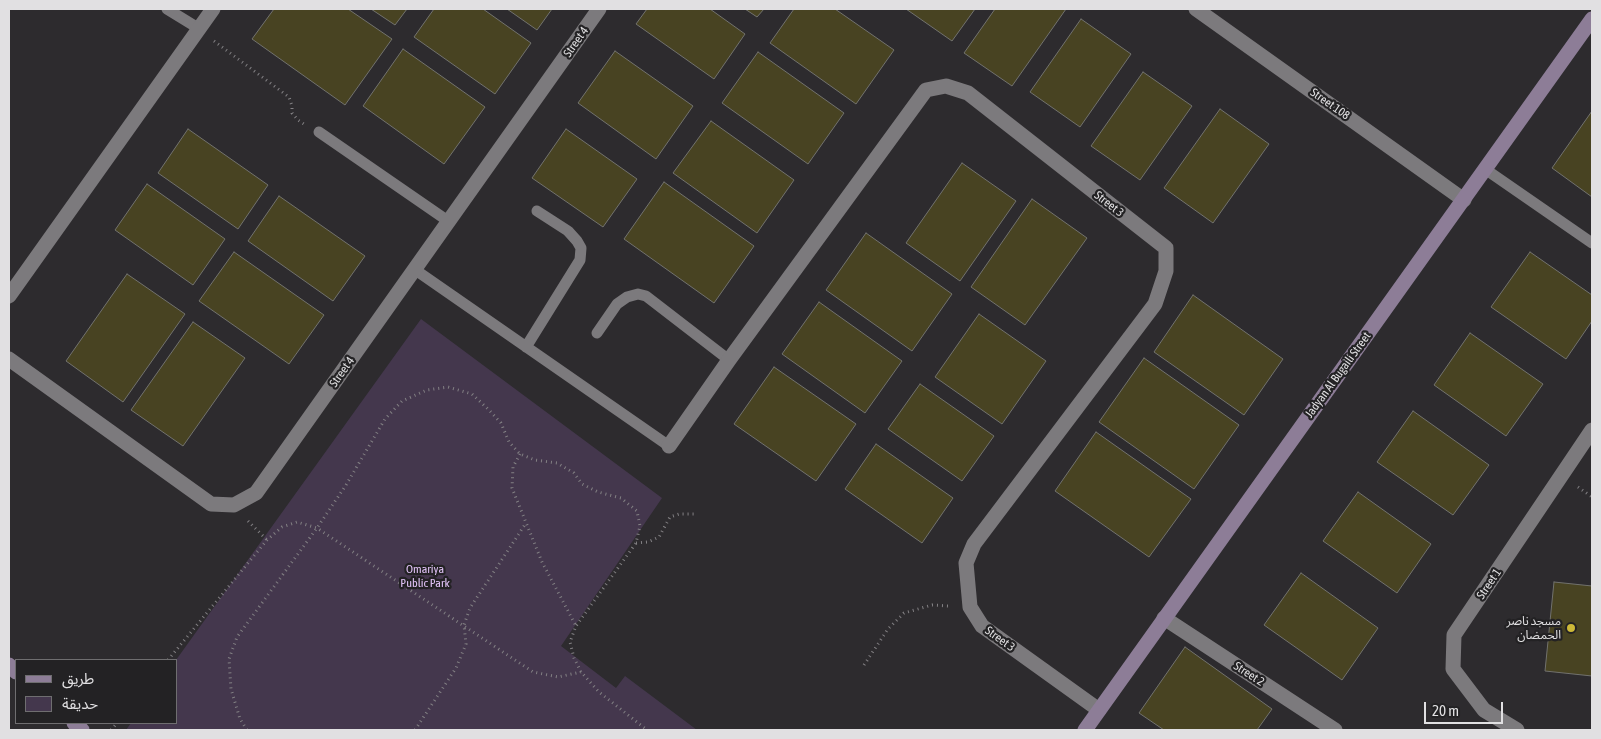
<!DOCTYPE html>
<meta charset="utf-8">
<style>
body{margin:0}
#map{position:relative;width:1601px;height:739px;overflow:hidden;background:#2d2b2e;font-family:"Asap Condensed","Noto Sans Arabic",sans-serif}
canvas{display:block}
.frame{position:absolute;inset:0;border:10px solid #e1e0e2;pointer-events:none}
.legend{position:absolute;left:15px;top:659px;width:162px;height:65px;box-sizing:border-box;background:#232224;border:1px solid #6f6e70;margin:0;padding:6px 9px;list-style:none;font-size:15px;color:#e1e0e2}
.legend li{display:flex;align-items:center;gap:10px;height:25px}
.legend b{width:25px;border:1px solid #6f6e70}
.scale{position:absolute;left:1424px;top:702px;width:79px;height:22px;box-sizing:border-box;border:2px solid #e1e0e2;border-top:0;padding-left:6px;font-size:15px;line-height:18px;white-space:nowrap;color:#e1e0e2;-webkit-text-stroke:4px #232224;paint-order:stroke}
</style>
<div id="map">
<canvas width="1601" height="739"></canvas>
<div class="frame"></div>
<ul class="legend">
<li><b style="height:6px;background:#8d7d97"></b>طريق</li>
<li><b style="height:14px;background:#44374d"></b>حديقة</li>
</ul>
<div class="scale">20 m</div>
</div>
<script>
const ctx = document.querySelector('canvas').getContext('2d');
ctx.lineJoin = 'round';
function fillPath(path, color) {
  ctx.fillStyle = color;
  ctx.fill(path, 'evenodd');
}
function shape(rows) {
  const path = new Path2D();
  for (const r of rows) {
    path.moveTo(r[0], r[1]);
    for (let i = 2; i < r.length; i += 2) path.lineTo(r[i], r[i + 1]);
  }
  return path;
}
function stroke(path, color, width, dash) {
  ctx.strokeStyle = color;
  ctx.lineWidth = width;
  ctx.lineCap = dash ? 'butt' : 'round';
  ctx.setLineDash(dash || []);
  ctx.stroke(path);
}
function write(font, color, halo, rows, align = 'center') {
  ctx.font = font + ' "Asap Condensed","Noto Sans Arabic",sans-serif';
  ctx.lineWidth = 4.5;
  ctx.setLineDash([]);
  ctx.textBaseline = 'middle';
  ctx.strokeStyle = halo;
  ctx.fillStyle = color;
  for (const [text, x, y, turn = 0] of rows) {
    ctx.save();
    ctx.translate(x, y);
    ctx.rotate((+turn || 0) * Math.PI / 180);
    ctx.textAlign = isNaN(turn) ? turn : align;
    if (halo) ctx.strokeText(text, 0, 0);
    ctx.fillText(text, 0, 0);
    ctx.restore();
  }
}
const green = shape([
 [421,319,662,498,561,646,616,688,625,676,697,730,126,730,131,723,176,723,176,660]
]);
const building = shape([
 [274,9,348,9,392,39,345,105,252,39,274,9],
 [371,9,407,9,395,25,371,9],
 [434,9,483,9,531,43,495,94,414,37,434,9],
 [507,9,552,9,537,30,507,9],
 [647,9,710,9,745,34,714,79,636,24,647,9],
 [745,9,764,9,757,17,745,9],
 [794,9,835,9,894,50,856,104,770,43,794,9],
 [906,9,975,9,952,41,906,9],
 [995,9,1066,9,1012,86,964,53,995,9],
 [1081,19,1131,54,1080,127,1030,92,1081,19],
 [403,49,485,107,444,164,363,106,403,49],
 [615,51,693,106,656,159,578,103,615,51],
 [758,52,844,113,808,164,722,103,758,52],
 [1143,72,1192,106,1140,180,1091,146,1143,72],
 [1220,109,1269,144,1213,223,1164,188,1220,109],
 [1592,111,1592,197,1552,168,1592,111],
 [711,121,794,180,757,233,673,173,711,121],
 [188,129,268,185,238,229,158,173,188,129],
 [566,129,637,179,603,227,532,178,566,129],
 [962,163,1016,201,960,281,906,243,962,163],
 [664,182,754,246,714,303,624,239,664,182],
 [147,184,225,239,193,285,115,230,147,184],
 [279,196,365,256,333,301,248,241,279,196],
 [1032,199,1087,238,1025,325,971,287,1032,199],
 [866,233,952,294,912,351,826,290,866,233],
 [234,252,324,315,289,364,199,301,234,252],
 [1530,252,1592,295,1592,321,1566,359,1491,307,1530,252],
 [127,274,185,314,123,402,66,361,127,274],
 [1193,295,1283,359,1244,415,1154,352,1193,295],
 [819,302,902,361,865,413,782,354,819,302],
 [979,314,1046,361,1002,424,935,377,979,314],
 [193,322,245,358,183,446,131,410,193,322],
 [1470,333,1543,384,1506,436,1434,385,1470,333],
 [1144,358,1239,425,1194,489,1099,422,1144,358],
 [774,367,856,424,816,481,734,424,774,367],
 [920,384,994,436,962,481,888,429,920,384],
 [1413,411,1489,465,1453,515,1377,462,1413,411],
 [1096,432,1191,499,1149,557,1055,491,1096,432],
 [876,444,953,498,922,543,845,489,876,444],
 [1358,492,1431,544,1397,593,1323,541,1358,492],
 [1301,573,1378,628,1342,680,1264,625,1301,573],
 [1554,582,1592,586,1592,676,1545,671,1554,582],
 [1185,647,1272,709,1257,730,1164,730,1139,713,1185,647]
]);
const path = shape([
 [214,41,289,97,292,106,292,113,298,120,304,124],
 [520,454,513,467,512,488,542,562,576,626],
 [1578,487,1592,497],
 [248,521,267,540],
 [636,543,648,542,659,537,670,517,679,514,697,514],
 [168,660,267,540,282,527,297,522,317,528,533,672,558,677,581,672],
 [864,665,888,629,904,613,932,605,949,606],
 [111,730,117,723],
 [247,730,240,719,231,689,229,659,237,637,317,528,346,485,385,419,402,401,427,390,448,387,472,394,488,409,501,423,509,442,520,454,535,460,557,463,574,473,582,484,598,492,621,498,637,511,640,526,636,543,576,626,570,642,574,658,581,672,599,692,647,730],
 [415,730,456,668,466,644,464,625,470,608,526,523]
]);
const lane = shape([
 [167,9,198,28],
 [319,132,448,221],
 [1485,169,1592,243],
 [414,269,669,446],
 [597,333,617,304,627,297,638,294,646,296,729,360],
 [526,347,580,260,581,248,577,241,568,231,537,211]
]);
const street = shape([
 [1196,9,1464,200],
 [9,296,213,9],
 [9,359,211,504,234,505,256,493,599,9],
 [669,446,729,360,926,90,946,86,968,93,1166,248,1166,271,1155,304,974,544,966,563,970,607,982,626,1099,710],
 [1164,618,1335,730],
 [1517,730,1484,710,1453,669,1454,635,1592,430]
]);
const secondary = shape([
 [9,665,16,672],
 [74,723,82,730],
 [1085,730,1592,19]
]);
const markers = [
 [1571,628,5,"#cdb938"]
];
const streetNames = [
 ["Street 4",576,42,-55],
 ["Street 108",1330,104,35],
 ["Street 3",1109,204,38],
 ["Street 4",342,372,-55],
 ["Jadyan Al Bugaili Street",1338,375,-54],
 ["Street 1",1489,584,-56],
 ["Street 3",1000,639,36],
 ["Street 2",1249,674,33]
];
const parkNames = [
 ["Omariya",425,569],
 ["Public Park",425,583]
];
const poiNames = [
 ["مسجد ناصر",1561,621],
 ["الحمضان",1561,635]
];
fillPath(green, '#44374d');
fillPath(building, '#484322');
stroke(building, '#72726e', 1);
stroke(path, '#838184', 3, [1, 4]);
stroke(lane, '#7c7a7d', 11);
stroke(street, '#7c7a7d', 15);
stroke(secondary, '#8d7d97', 15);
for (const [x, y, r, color] of markers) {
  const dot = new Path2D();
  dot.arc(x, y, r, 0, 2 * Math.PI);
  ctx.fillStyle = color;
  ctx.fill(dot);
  stroke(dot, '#232224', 2);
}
write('12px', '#e1e0e2', '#232224', streetNames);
write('12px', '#e1c2f7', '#232224', parkNames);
write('12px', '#e1e0e2', '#232224', poiNames, 'right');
</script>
